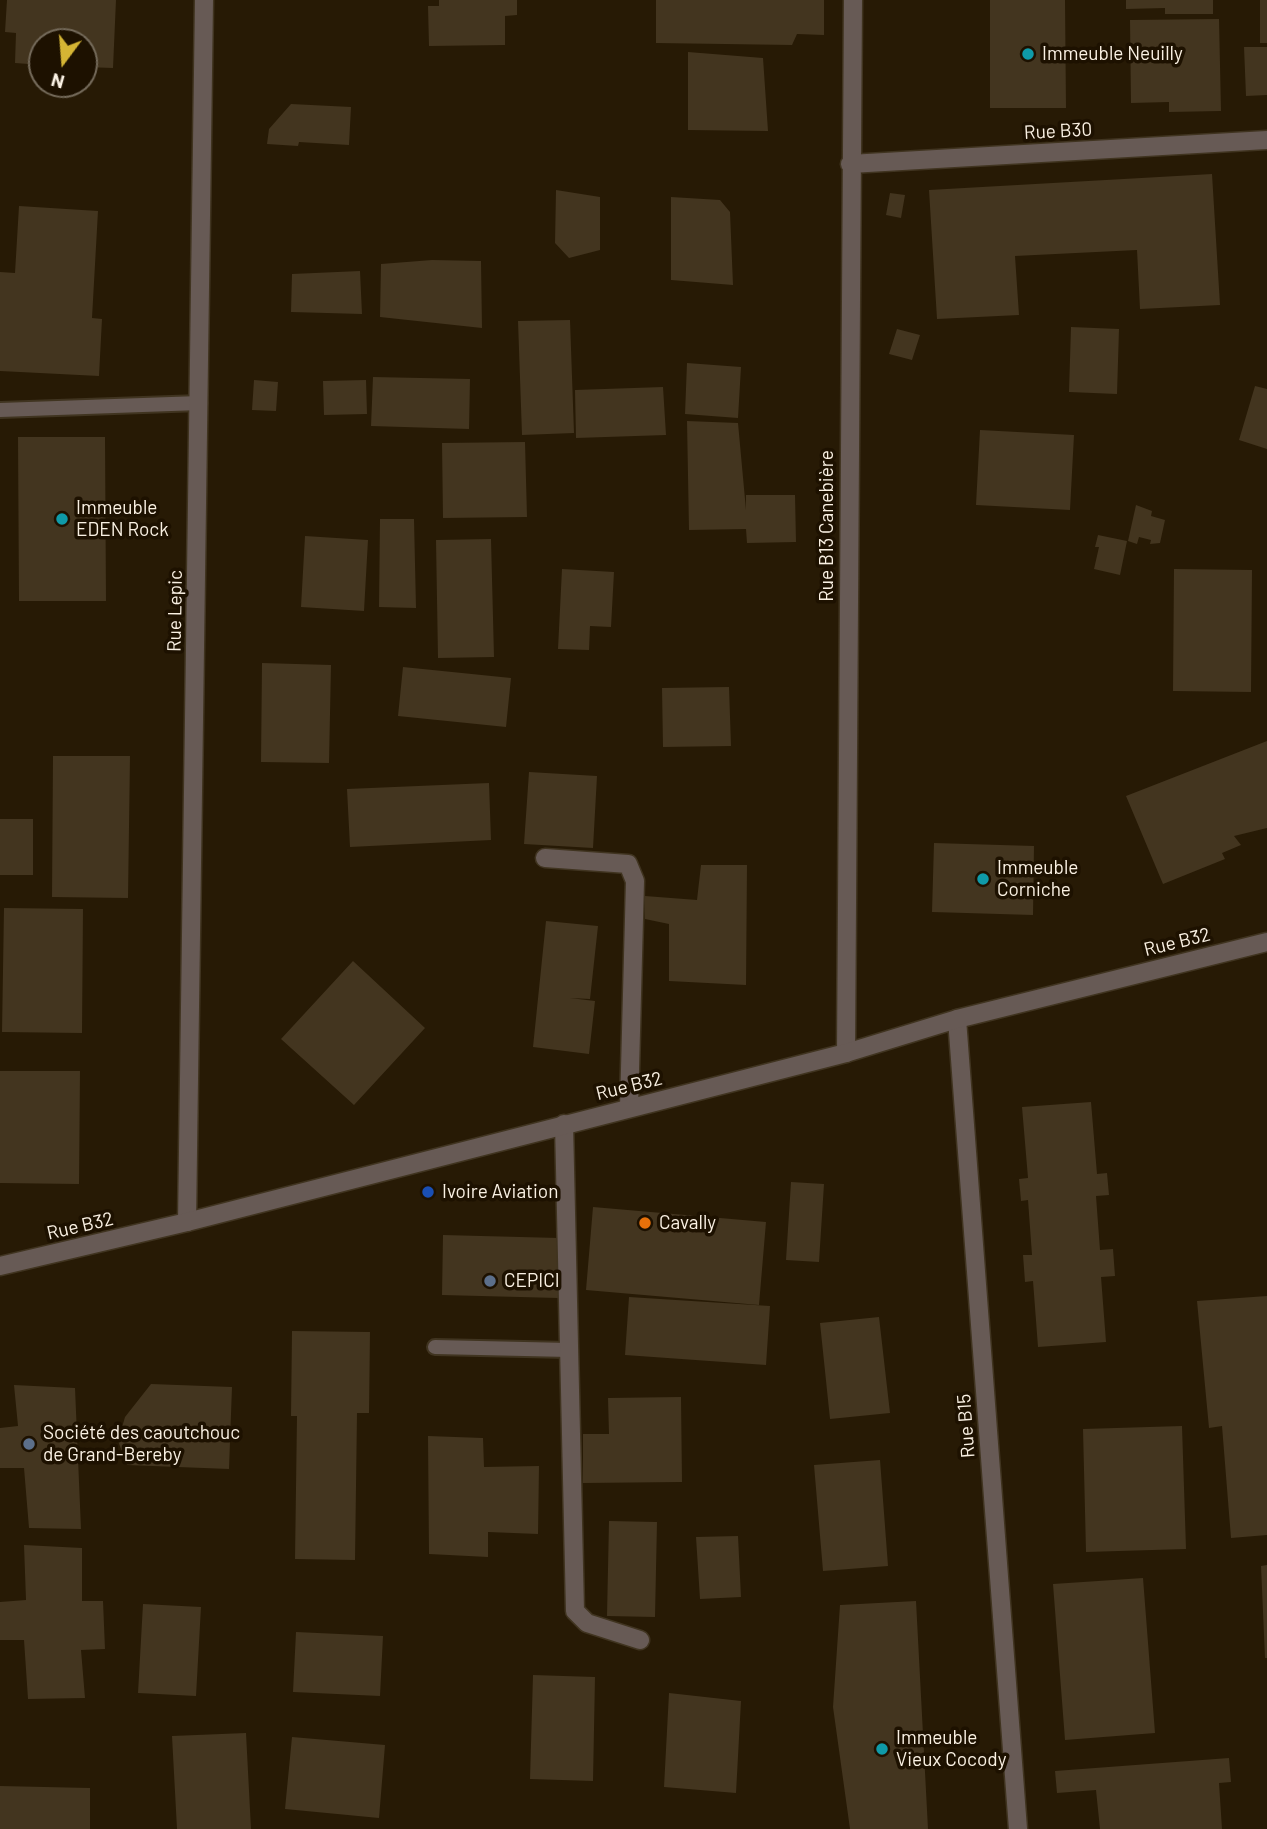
<!DOCTYPE html>
<meta charset="utf-8">
<style>
body{margin:0}
#map{position:relative;width:1267px;height:1829px;overflow:hidden;background:#271a05;font-family:Barlow,sans-serif}
canvas{display:block}
.north{position:absolute;left:28px;top:28px;width:70px;height:70px;box-sizing:border-box;background:#1d1100;border:2px solid #756b5b;border-radius:50%;rotate:196deg;font-size:19px;font-weight:700;line-height:28px;text-align:center;color:#faf1e3}
.north::after{content:'';display:block;margin:auto;width:24px;height:32px;background:#d5b534;clip-path:polygon(50% 0,100% 100%,50% 72%,0 100%)}
</style>
<div id="map">
<canvas width="1267" height="1829"></canvas>
<div class="north">N</div>
</div>
<script>
const ctx = document.querySelector('canvas').getContext('2d');
ctx.lineJoin = 'round';
function fillPath(path, color) {
  ctx.fillStyle = color;
  ctx.fill(path, 'evenodd');
}
function shape(rows) {
  const path = new Path2D();
  for (const r of rows) {
    path.moveTo(r[0], r[1]);
    for (let i = 2; i < r.length; i += 2) path.lineTo(r[i], r[i + 1]);
  }
  return path;
}
function stroke(path, color, width, dash) {
  ctx.strokeStyle = color;
  ctx.lineWidth = width;
  ctx.lineCap = dash ? 'butt' : 'round';
  ctx.setLineDash(dash || []);
  ctx.stroke(path);
}
function write(font, color, halo, rows, align = 'center') {
  ctx.font = font + ' Barlow,sans-serif';
  ctx.lineWidth = 7;
  ctx.setLineDash([]);
  ctx.textBaseline = 'middle';
  ctx.strokeStyle = halo;
  ctx.fillStyle = color;
  for (const [text, x, y, turn = 0] of rows) {
    ctx.save();
    ctx.translate(x, y);
    ctx.rotate((+turn || 0) * Math.PI / 180);
    ctx.textAlign = isNaN(turn) ? turn : align;
    if (halo) ctx.strokeText(text, 0, 0);
    ctx.fillText(text, 0, 0);
    ctx.restore();
  }
}
const building = shape([
 [7,0,116,0,113,68,84,67,84,42,42,42,42,65,15,63,16,33,5,32],
 [439,0,517,0,517,15,505,16,505,45,429,46,428,6,439,6],
 [656,0,824,0,824,35,797,34,792,45,656,43],
 [990,0,1065,0,1066,108,990,108],
 [1126,0,1213,0,1213,14,1165,14,1165,8,1126,9],
 [1260,0,1267,0,1267,43,1260,43],
 [1219,19,1221,111,1169,112,1169,102,1131,103,1130,20],
 [1244,47,1267,47,1267,95,1246,96],
 [688,52,763,58,768,131,688,130],
 [291,104,351,107,349,145,299,142,298,146,267,144,269,129],
 [1212,174,1220,305,1140,309,1137,250,1015,256,1019,315,937,319,929,190],
 [556,190,600,197,600,250,569,258,555,243],
 [890,193,905,195,901,218,886,215],
 [671,197,720,200,730,212,733,285,671,280],
 [19,206,98,211,92,318,102,319,99,376,0,371,0,272,15,273],
 [432,260,481,261,482,328,380,317,381,264],
 [360,271,362,314,291,312,292,274],
 [570,320,574,433,522,435,518,321],
 [1071,327,1119,329,1117,394,1069,392],
 [897,329,920,335,912,360,889,354],
 [687,363,741,367,738,418,685,414],
 [373,377,470,379,469,429,371,426],
 [254,380,278,382,276,411,252,410],
 [366,380,367,414,324,415,323,381],
 [1255,386,1267,389,1267,449,1239,440],
 [663,387,666,435,576,438,575,390],
 [687,421,738,423,746,510,746,495,795,495,796,542,747,543,746,529,689,530],
 [980,430,1074,435,1070,510,976,505],
 [18,437,105,437,106,601,19,601],
 [525,442,527,517,443,518,442,443],
 [1136,505,1152,511,1151,516,1165,520,1160,543,1150,544,1151,540,1139,537,1137,544,1128,541],
 [380,519,414,519,416,608,379,607],
 [1098,535,1127,541,1120,575,1094,569,1099,547,1095,547],
 [305,536,368,540,364,611,301,607],
 [491,539,494,657,438,658,436,540],
 [562,569,614,572,611,627,590,626,589,650,558,649],
 [1174,569,1252,570,1251,692,1173,691],
 [262,663,331,665,329,763,261,762],
 [403,667,511,678,506,727,398,716],
 [729,687,731,746,663,747,662,688],
 [1267,741,1267,828,1234,836,1241,845,1222,853,1225,859,1163,884,1126,796],
 [53,756,130,756,128,898,52,897],
 [529,772,597,776,593,848,524,844],
 [489,783,491,840,350,847,347,789],
 [0,819,33,819,33,875,0,875],
 [934,843,1034,846,1033,915,932,912],
 [701,865,747,865,746,985,669,981,669,924,645,919,645,896,697,900],
 [4,908,83,909,82,1033,2,1032],
 [546,921,598,926,590,999,570,998,595,1001,589,1054,533,1047],
 [353,961,425,1028,354,1105,281,1039],
 [0,1071,80,1071,79,1184,0,1183],
 [1091,1102,1097,1174,1107,1173,1109,1195,1096,1196,1100,1250,1113,1249,1115,1276,1101,1277,1106,1342,1038,1347,1033,1281,1025,1282,1023,1255,1032,1255,1028,1200,1021,1201,1019,1179,1028,1178,1022,1107],
 [791,1182,824,1184,819,1262,786,1260],
 [593,1207,766,1222,759,1305,586,1290],
 [443,1235,559,1238,558,1298,442,1295],
 [1267,1296,1267,1535,1231,1538,1222,1426,1209,1428,1197,1301],
 [629,1297,770,1306,766,1365,625,1355],
 [879,1317,890,1413,830,1419,820,1323],
 [292,1331,370,1332,369,1413,357,1413,355,1560,295,1559,297,1416,291,1416],
 [151,1384,232,1387,229,1469,127,1465,118,1441,125,1417],
 [14,1385,75,1388,81,1529,29,1528,24,1468,0,1468,0,1428,18,1426],
 [681,1397,682,1482,583,1483,583,1434,609,1434,608,1398],
 [1182,1426,1186,1549,1086,1552,1083,1429],
 [428,1436,483,1438,484,1467,539,1466,538,1534,488,1532,488,1557,429,1554],
 [880,1460,888,1566,823,1571,814,1465],
 [609,1521,657,1522,655,1617,607,1616],
 [738,1536,741,1597,700,1599,696,1537],
 [24,1545,82,1548,82,1601,103,1601,105,1649,81,1650,85,1698,28,1699,24,1640,0,1640,0,1602,26,1600],
 [1267,1565,1267,1658,1265,1658,1261,1566],
 [1143,1578,1155,1733,1065,1740,1053,1584],
 [916,1601,928,1829,850,1829,833,1707,840,1605],
 [143,1604,201,1607,196,1696,138,1693],
 [296,1632,383,1636,380,1696,293,1692],
 [533,1675,595,1677,593,1781,530,1779],
 [669,1693,741,1701,736,1793,664,1787],
 [246,1733,251,1829,177,1829,172,1736],
 [292,1737,385,1745,379,1818,285,1809],
 [1229,1758,1231,1782,1219,1783,1222,1829,1100,1829,1096,1790,1057,1793,1055,1771],
 [0,1786,90,1788,90,1829,0,1829]
]);
const service = shape([
 [0,410,200,403],
 [435,1347,569,1350]
]);
const minor = shape([
 [850,164,1267,140],
 [545,858,628,864,635,881,629,1107],
 [957,1019,1018,1829],
 [846,1053,853,0],
 [564,1124,575,1611,587,1623,640,1640],
 [187,1222,204,0]
]);
const tertiary = shape([
 [0,1266,187,1222,846,1053,957,1019,1267,942]
]);
const markers = [
 [1028,54,7,"#0f9aa8"],
 [62,519,7,"#0f9aa8"],
 [983,879,7,"#0f9aa8"],
 [428,1192,7,"#1a4fb4"],
 [645,1223,7,"#e8710a"],
 [490,1281,7,"#5c6f8a"],
 [29,1444,7,"#5c6f8a"],
 [882,1749,7,"#0f9aa8"]
];
const poiNames = [
 ["Immeuble Neuilly",1042,54],
 ["Immeuble",76,508],
 ["EDEN Rock",76,530],
 ["Immeuble",997,868],
 ["Corniche",997,890],
 ["Ivoire Aviation",442,1192],
 ["Cavally",659,1223],
 ["CEPICI",504,1281],
 ["Société des caoutchouc",43,1433],
 ["de Grand-Bereby",43,1455],
 ["Immeuble",896,1738],
 ["Vieux Cocody",896,1760]
];
const streetNames = [
 ["Rue B30",1058,131,-3],
 ["Rue B13 Canebière",827,526,-90],
 ["Rue Lepic",175,611,-89],
 ["Rue B32",1177,942,-14],
 ["Rue B32",629,1086,-14],
 ["Rue B32",80,1226,-13],
 ["Rue B15",966,1426,-94]
];
fillPath(building, '#43351f');
stroke(service, '#403420', 18);
stroke(minor, '#403420', 21);
stroke(tertiary, '#403420', 21);
stroke(service, '#675a55', 14);
stroke(minor, '#675a55', 18);
stroke(tertiary, '#675a55', 18);
for (const [x, y, r, color] of markers) {
  const dot = new Path2D();
  dot.arc(x, y, r, 0, 2 * Math.PI);
  ctx.fillStyle = color;
  ctx.fill(dot);
  stroke(dot, '#1d1100', 2.5);
}
write('19px', '#faf1e3', '#1d1100', poiNames, 'left');
write('19px', '#faf1e3', '#1d1100', streetNames);
</script>
